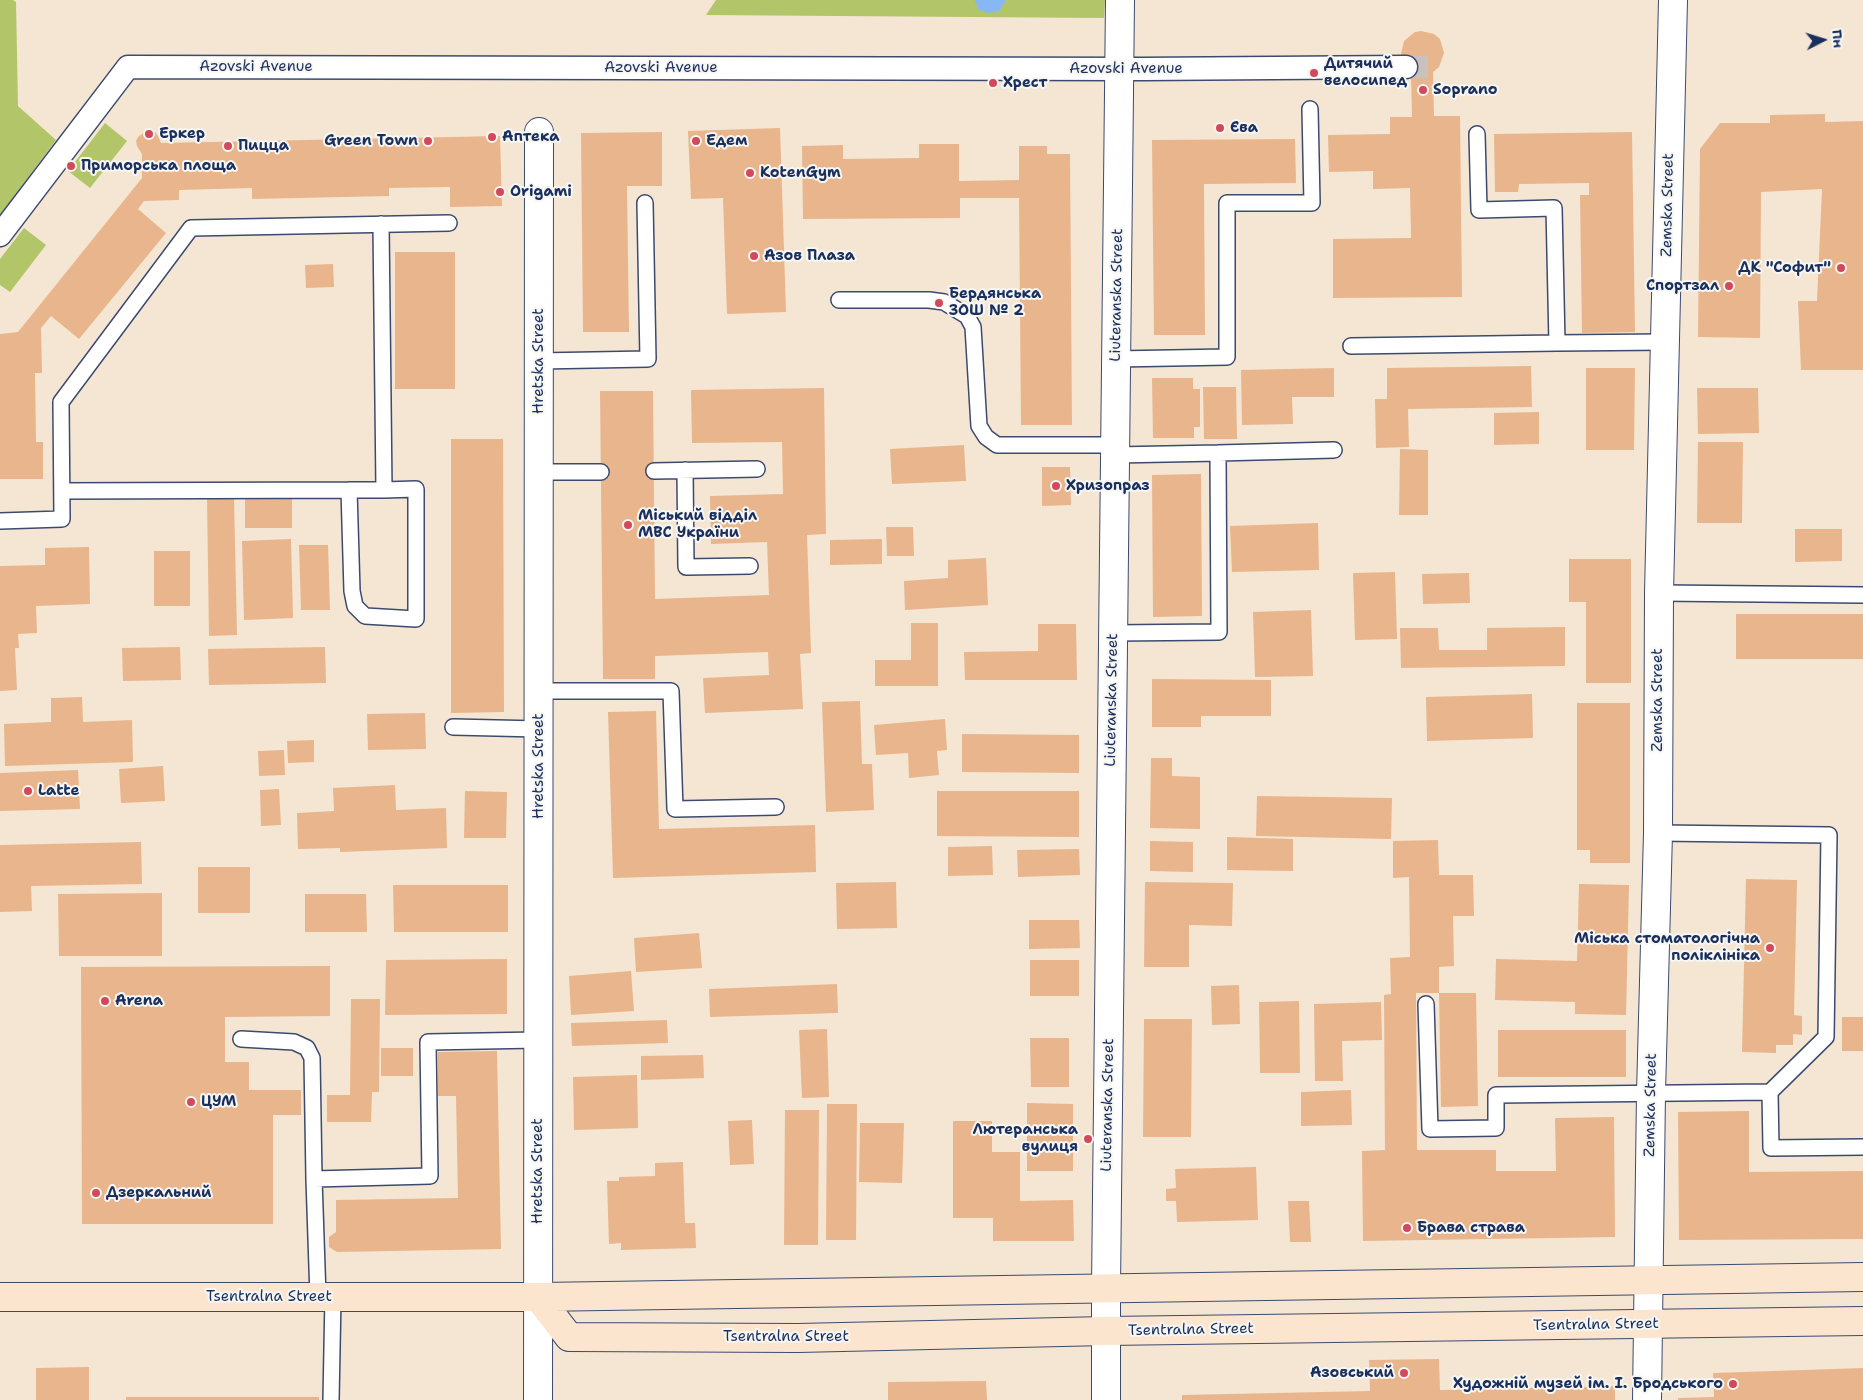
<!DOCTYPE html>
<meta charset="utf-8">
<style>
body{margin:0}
#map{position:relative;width:1863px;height:1400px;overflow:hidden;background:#f4e6d2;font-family:"Shantell Sans",sans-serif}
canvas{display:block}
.north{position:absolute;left:1798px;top:15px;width:50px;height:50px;-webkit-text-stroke:4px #f6f6f2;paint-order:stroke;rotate:85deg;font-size:14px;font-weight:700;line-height:20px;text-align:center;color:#1b2f5e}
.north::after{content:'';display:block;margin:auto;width:18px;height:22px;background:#1b2f5e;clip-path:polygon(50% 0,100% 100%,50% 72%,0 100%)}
</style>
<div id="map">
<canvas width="1863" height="1400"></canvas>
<div class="north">Пн</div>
</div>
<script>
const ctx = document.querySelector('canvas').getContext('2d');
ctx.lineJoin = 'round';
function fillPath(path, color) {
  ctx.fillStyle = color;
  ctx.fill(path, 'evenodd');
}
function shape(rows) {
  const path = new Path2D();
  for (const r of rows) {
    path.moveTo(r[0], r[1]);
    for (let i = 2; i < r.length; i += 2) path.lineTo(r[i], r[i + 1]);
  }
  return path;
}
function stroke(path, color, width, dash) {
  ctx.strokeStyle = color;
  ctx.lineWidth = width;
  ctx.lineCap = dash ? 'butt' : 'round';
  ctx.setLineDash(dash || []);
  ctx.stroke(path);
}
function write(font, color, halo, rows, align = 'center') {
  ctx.font = font + ' "Shantell Sans",sans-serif';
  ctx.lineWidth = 4;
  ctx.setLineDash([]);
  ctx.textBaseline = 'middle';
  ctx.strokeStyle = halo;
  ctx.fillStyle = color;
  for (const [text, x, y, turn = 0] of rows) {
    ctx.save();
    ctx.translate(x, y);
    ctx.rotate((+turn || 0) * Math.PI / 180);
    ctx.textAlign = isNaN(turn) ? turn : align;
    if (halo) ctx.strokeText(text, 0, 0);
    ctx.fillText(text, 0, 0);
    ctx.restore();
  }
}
const green = shape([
 [0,0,13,0,16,2,18,106,56,140,0,215],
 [716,0,1105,0,1104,18,706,15],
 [105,123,127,141,90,188,68,171],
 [24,228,46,245,10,292,0,285,0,259]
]);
const water = shape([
 [975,0,1005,0,1005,2,999,11,988,13,978,9]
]);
const building = shape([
 [1421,31,1434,34,1440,39,1444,53,1439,67,1433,72,1434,116,1460,116,1462,297,1333,298,1333,239,1411,238,1410,188,1373,189,1373,171,1329,172,1328,135,1390,134,1390,117,1412,117,1411,72,1402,61,1401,54,1404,41,1415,32],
 [1825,114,1825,122,1863,121,1863,370,1801,370,1798,301,1817,301,1822,189,1761,192,1760,338,1698,337,1700,149,1720,123,1770,123,1770,115],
 [780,128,786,312,727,314,723,198,691,199,688,131],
 [146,131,155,132,158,136,161,143,500,136,502,206,450,207,450,187,389,188,389,196,252,199,252,188,179,190,179,200,144,201,138,209,166,233,79,339,51,316,41,328,42,373,35,373,36,442,43,442,43,479,0,479,0,334,18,332,142,178,142,154,137,146,136,141,138,137],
 [662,132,662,186,627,186,629,332,583,332,581,133],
 [1632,132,1635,332,1582,333,1580,195,1589,195,1589,183,1519,184,1518,192,1495,192,1494,134],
 [1295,139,1296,183,1204,184,1205,335,1154,335,1152,140],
 [919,144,959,144,959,181,1019,180,1019,146,1047,146,1047,154,1070,154,1072,425,1021,425,1019,198,960,198,960,218,803,219,802,146,843,145,843,159,919,158],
 [395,252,455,252,455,389,395,389],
 [333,264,334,287,306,288,305,265],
 [1531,366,1532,407,1408,409,1409,447,1376,448,1375,399,1387,399,1387,368],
 [1334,368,1334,397,1292,397,1293,424,1242,425,1241,370],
 [1586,368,1635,368,1634,450,1586,450],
 [1152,378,1193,378,1193,389,1200,389,1200,427,1194,427,1194,438,1153,438],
 [1203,387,1236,387,1237,439,1204,439],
 [824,388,826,534,807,535,811,653,800,654,803,709,705,713,703,678,769,675,768,652,655,656,655,679,603,679,600,391,653,391,655,599,769,595,767,542,711,544,710,496,783,494,782,442,692,443,691,390],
 [1697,388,1758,388,1759,433,1698,434],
 [1539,412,1539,444,1494,445,1494,413],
 [451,439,503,439,504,712,451,713],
 [1698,442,1743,442,1742,523,1697,523],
 [964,445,966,481,892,484,890,449],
 [1400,449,1428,450,1428,515,1399,515],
 [1042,467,1070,467,1071,505,1042,506],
 [1201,474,1202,616,1153,617,1152,475],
 [207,497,234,497,237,635,209,636],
 [245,498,292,498,292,528,245,528],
 [1318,523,1319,570,1232,572,1230,526],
 [886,527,913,527,914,556,887,556],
 [1795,529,1842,529,1842,561,1795,562],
 [291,539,293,618,244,620,242,541],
 [882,539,882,564,830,565,830,540],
 [299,545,328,545,330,610,301,610],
 [89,547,90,604,36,606,37,633,18,634,19,648,15,648,17,690,0,691,0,566,45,565,45,548],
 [154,551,190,551,190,606,154,606],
 [986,558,988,605,905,610,904,581,948,578,948,560],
 [1569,559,1631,559,1631,683,1586,683,1586,602,1569,602],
 [1395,572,1397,639,1355,640,1353,573],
 [1469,573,1470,603,1423,604,1422,574],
 [1311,610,1313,676,1255,677,1253,612],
 [1736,614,1863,614,1863,659,1736,659],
 [911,623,938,623,938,686,875,686,875,660,911,660],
 [1038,624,1076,624,1077,680,965,680,964,652,1038,651],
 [1565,627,1565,666,1401,668,1400,628,1438,628,1439,650,1487,650,1487,628],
 [180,647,181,680,123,681,122,648],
 [325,647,326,683,209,685,208,649],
 [1152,679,1271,680,1271,716,1201,716,1201,727,1152,727],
 [1532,694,1533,738,1427,741,1426,697],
 [82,697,83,722,132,720,133,762,5,766,4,724,51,722,51,698],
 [860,701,862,764,872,764,874,810,826,812,822,702],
 [1577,703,1630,703,1630,863,1590,863,1590,850,1577,850],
 [656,711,659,829,815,825,816,872,613,878,608,712],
 [425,713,426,749,368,750,367,714],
 [945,719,947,750,937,751,939,775,909,778,908,753,876,755,874,725],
 [962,734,1079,735,1079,773,962,772],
 [314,740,314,762,288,763,287,741],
 [284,750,285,775,259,776,258,751],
 [1151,758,1172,758,1172,776,1200,777,1200,829,1150,828],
 [163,766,165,801,121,803,119,769],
 [78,770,80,809,0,811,0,773],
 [395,785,396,810,446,808,447,848,340,852,340,848,298,849,297,813,334,811,333,788],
 [279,789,281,825,261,826,260,790],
 [465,791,507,792,506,838,464,838],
 [937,791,1079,791,1079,837,937,836],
 [1257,796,1392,798,1391,839,1256,836],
 [1227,837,1293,839,1293,871,1227,870],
 [1438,840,1439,875,1473,875,1474,916,1453,916,1454,966,1439,967,1439,993,1416,993,1417,1150,1496,1150,1496,1171,1556,1171,1555,1118,1614,1117,1615,1237,1363,1241,1362,1151,1385,1150,1384,995,1391,994,1390,958,1410,957,1409,877,1393,878,1393,841],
 [1150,841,1193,842,1193,872,1150,871],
 [141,842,142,884,31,886,32,911,0,912,0,845],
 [992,846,993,875,948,876,948,847],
 [1079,849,1080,875,1018,877,1017,850],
 [198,867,250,867,250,913,198,913],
 [1746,879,1797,880,1794,1015,1802,1016,1802,1035,1793,1034,1793,1045,1776,1045,1776,1053,1742,1052],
 [896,882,897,928,837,929,836,883],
 [1145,882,1233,883,1232,926,1189,925,1189,967,1144,967],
 [1579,884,1629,885,1626,1015,1575,1014,1575,1002,1495,1000,1496,959,1577,961],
 [393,885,508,885,508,932,394,932],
 [162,893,162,956,59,956,58,894],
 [305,894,366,894,367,932,305,932],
 [1029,920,1079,920,1080,948,1029,949],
 [699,933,702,968,636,972,634,938],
 [507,959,507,1014,385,1015,386,960],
 [1030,960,1079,960,1079,996,1030,996],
 [330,966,330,1016,225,1017,225,1062,249,1062,249,1090,301,1090,301,1115,273,1115,273,1224,82,1224,81,967],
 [631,971,634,1011,571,1015,569,976],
 [837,984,838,1013,710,1017,709,989],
 [1239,985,1240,1024,1212,1025,1211,986],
 [1439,993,1476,993,1478,1106,1441,1107],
 [351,999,380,999,379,1092,372,1092,371,1122,327,1122,327,1095,350,1095],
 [1299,1001,1300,1073,1260,1073,1259,1002],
 [1381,1002,1382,1040,1342,1041,1343,1081,1315,1081,1314,1004],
 [1842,1017,1863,1017,1863,1051,1842,1051],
 [1144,1019,1192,1019,1191,1137,1143,1137],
 [667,1020,668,1043,572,1046,571,1023],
 [827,1029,829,1097,802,1098,799,1030],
 [1498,1030,1626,1030,1626,1077,1498,1077],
 [1030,1038,1069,1038,1069,1087,1031,1087],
 [381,1048,413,1048,413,1076,381,1076],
 [497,1051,501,1249,337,1252,329,1247,329,1237,336,1232,336,1200,458,1198,456,1096,438,1096,438,1052],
 [703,1055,704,1078,641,1080,641,1056],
 [637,1075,638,1128,574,1130,573,1077],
 [1351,1090,1352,1125,1301,1126,1301,1092],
 [1027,1103,1073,1104,1073,1171,1027,1171],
 [827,1104,857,1104,856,1240,826,1240],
 [785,1110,819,1110,818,1245,784,1245],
 [1749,1111,1749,1172,1863,1171,1863,1239,1679,1240,1678,1112],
 [752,1120,754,1164,730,1165,728,1121],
 [953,1121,992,1121,992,1152,1020,1152,1020,1201,1073,1200,1074,1241,993,1241,993,1218,953,1218],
 [860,1123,904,1123,902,1183,859,1182],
 [683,1162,685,1223,695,1223,696,1248,621,1250,621,1243,609,1244,607,1181,619,1181,619,1177,655,1176,655,1163],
 [1256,1167,1258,1220,1177,1222,1176,1201,1166,1201,1166,1189,1176,1188,1175,1169],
 [1288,1201,1309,1201,1311,1242,1290,1242],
 [1439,1359,1440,1390,1615,1386,1615,1400,1182,1400,1182,1395,1370,1391,1369,1360],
 [89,1367,89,1400,36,1400,36,1368],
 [1863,1368,1863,1400,1678,1400,1678,1398,1714,1397,1713,1373],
 [986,1381,987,1400,888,1400,888,1382],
 [126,1397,319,1397,319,1400,126,1400]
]);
const pedestrianTunnel = shape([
 [1406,67,1439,67]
]);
const service = shape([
 [1477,134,1479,210,1554,208,1557,343,1665,342],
 [381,224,384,490],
 [839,300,929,300,944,302,967,316,973,327,979,426,986,437,997,445,1115,445],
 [1351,346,1557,343],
 [1116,359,1227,357,1227,203,1312,203,1310,109],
 [539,361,648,359,645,203],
 [1218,453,1334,450],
 [685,470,686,567,750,566],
 [654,471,757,469],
 [539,472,601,472],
 [62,491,349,490,384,490,416,489,416,619,365,616,355,606,352,591,349,490],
 [0,521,62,519,61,402,191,228,449,223],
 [1659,593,1863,595],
 [1113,633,1219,632,1218,453,1115,455],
 [539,691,671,691,675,809,776,807],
 [453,727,539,729],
 [1658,833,1829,835,1826,1037,1770,1092],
 [1426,1004,1430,1129,1496,1128,1496,1095,1770,1092,1771,1148,1863,1147],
 [241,1039,294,1042,307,1048,312,1058,314,1179],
 [318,1297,314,1179,430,1176,428,1042,538,1040],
 [331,1400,333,1297]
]);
const pedestrian = shape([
 [0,235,128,67,1142,69,1406,67]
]);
const minor = shape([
 [538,1400,539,132],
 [1106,1400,1106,1288],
 [1647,1400,1651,1093,1658,833,1659,593,1673,0]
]);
const tertiary = shape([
 [1106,1288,1120,0]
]);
const secondary = shape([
 [0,1297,538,1297,1863,1277],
 [538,1297,569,1337,798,1338,1106,1331,1863,1321]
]);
const markers = [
 [1314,73,5,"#d1495b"],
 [993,83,5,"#d1495b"],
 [1423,90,5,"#d1495b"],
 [1220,128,5,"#d1495b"],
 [149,134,5,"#d1495b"],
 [492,137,5,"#d1495b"],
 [428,141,5,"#d1495b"],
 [696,141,5,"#d1495b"],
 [228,146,5,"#d1495b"],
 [71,166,5,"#d1495b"],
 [750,173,5,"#d1495b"],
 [500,192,5,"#d1495b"],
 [754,256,5,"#d1495b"],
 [1841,268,5,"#d1495b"],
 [1729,286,5,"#d1495b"],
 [939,303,5,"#d1495b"],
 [1056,486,5,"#d1495b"],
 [628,525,5,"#d1495b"],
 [28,791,5,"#d1495b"],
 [1770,948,5,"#d1495b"],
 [105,1001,5,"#d1495b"],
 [191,1102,5,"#d1495b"],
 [1088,1139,5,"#d1495b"],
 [96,1193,5,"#d1495b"],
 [1407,1228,5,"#d1495b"],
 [1404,1373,5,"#d1495b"],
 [1733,1384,5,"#d1495b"]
];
const poiNames = [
 ["Дитячий",1324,64],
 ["велосипед",1324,81],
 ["Хрест",1003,83],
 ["Soprano",1433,90],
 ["Єва",1230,128],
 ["Еркер",159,134],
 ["Аптека",502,137],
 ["Green Town",418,141,"right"],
 ["Едем",706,141],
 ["Пицца",238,146],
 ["Приморська площа",81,166],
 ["KotenGym",760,173],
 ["Origami",510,192],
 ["Азов Плаза",764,256],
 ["ДК \"Софит\"",1831,268,"right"],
 ["Спортзал",1719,286,"right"],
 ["Бердянська",949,294],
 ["ЗОШ № 2",949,311],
 ["Хризопраз",1066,486],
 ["Міський відділ",638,516],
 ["МВС України",638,533],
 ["Latte",38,791],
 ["Міська стоматологічна",1760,939,"right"],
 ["поліклініка",1760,956,"right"],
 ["Arena",115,1001],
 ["ЦУМ",201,1102],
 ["Лютеранська",1078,1130,"right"],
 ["вулиця",1078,1147,"right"],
 ["Дзеркальний",106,1193],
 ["Брава страва",1417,1228],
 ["Азовський",1394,1373,"right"],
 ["Художній музей ім. І. Бродського",1723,1384,"right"]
];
const streetNames = [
 ["Azovski Avenue",256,67],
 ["Azovski Avenue",661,68],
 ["Azovski Avenue",1126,69],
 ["Zemska Street",1668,205,-89],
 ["Liuteranska Street",1117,295,-89],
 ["Hretska Street",539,361,-90],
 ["Liuteranska Street",1112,700,-89],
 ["Zemska Street",1658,700,-90],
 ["Hretska Street",539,766,-90],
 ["Liuteranska Street",1108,1105,-89],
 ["Zemska Street",1651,1105,-89],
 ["Hretska Street",538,1171,-90],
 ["Tsentralna Street",269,1297],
 ["Tsentralna Street",1596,1325,-1],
 ["Tsentralna Street",1191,1330,-1],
 ["Tsentralna Street",786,1337]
];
fillPath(green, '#b2c569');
fillPath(water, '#88b8f3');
fillPath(building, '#e9b58c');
stroke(pedestrianTunnel, '#c9c1bb', 22, [22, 11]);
stroke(service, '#3c4a6f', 18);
stroke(pedestrian, '#3c4a6f', 25);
stroke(minor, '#3c4a6f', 30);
stroke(tertiary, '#3c4a6f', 30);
stroke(secondary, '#3c4a6f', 30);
stroke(service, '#fff', 15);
stroke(pedestrian, '#fff', 22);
stroke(minor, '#fff', 28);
stroke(tertiary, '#fff', 28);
stroke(secondary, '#fbe5cf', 28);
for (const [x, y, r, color] of markers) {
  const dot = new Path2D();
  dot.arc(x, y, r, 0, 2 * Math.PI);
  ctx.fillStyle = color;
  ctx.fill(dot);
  stroke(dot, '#f6f6f2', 2);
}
write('bold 15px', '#1b2f5e', '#f6f6f2', poiNames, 'left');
write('15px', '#1b2f5e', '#f6f6f2', streetNames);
</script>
